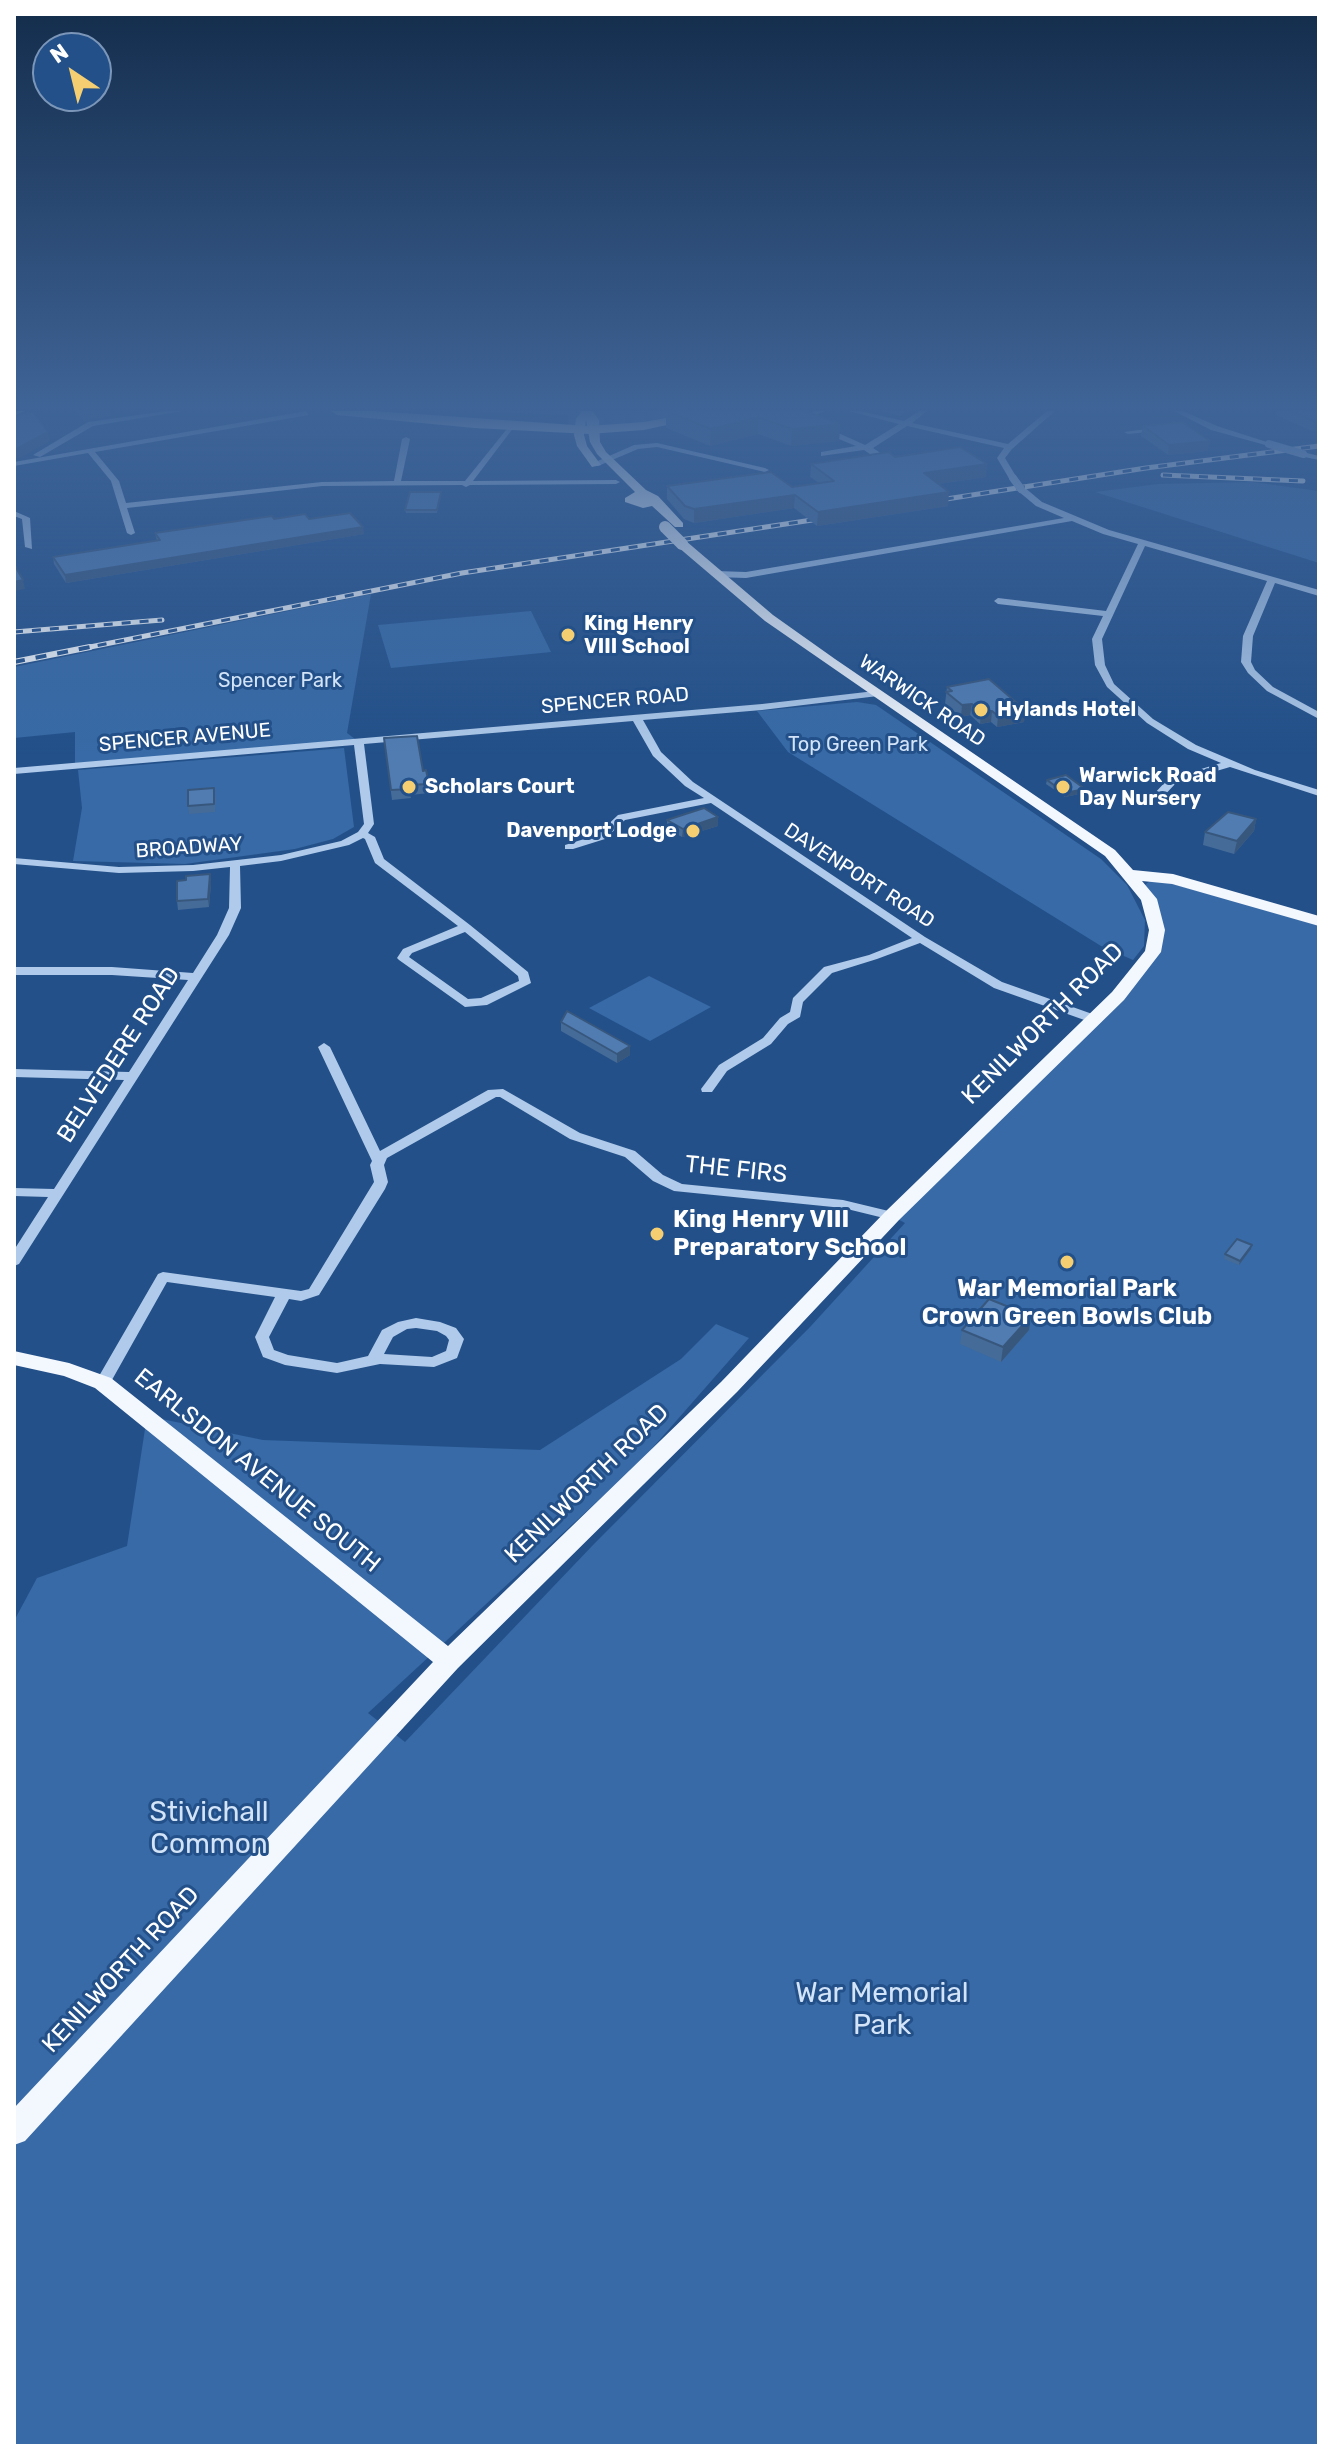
<!DOCTYPE html>
<style>
body{margin:0}
#map{position:relative;width:1333px;height:2460px;overflow:hidden;background:#235089;font-family:Rubik,sans-serif}
canvas{display:block}
.frame{position:absolute;inset:0;border:16px solid #fff;pointer-events:none}
.north{position:absolute;left:32px;top:32px;width:80px;height:80px;box-sizing:border-box;background:#235089;border:2px solid #7b96b8;border-radius:50%;rotate:325deg;font-size:22px;font-weight:700;line-height:32px;text-align:center;color:#fff}
.north::after{content:'';display:block;margin:auto;width:28px;height:36px;background:#f5ce71;clip-path:polygon(50% 0,100% 100%,50% 72%,0 100%)}
</style>
<div id="map">
<canvas width="1333" height="2460"></canvas>
<div class="frame"></div>
<div class="north">N</div>
</div>
<script>
const ctx = document.querySelector('canvas').getContext('2d');
ctx.lineJoin = 'round';
function fillPath(path, color) {
  ctx.fillStyle = color;
  ctx.fill(path, 'evenodd');
}
function shape(rows) {
  const path = new Path2D();
  for (const r of rows) {
    path.moveTo(r[0], r[1]);
    for (let i = 2; i < r.length; i += 2) path.lineTo(r[i], r[i + 1]);
  }
  return path;
}
function stroke(path, color, width, dash) {
  ctx.strokeStyle = color;
  ctx.lineWidth = width;
  ctx.lineCap = dash ? 'butt' : 'round';
  ctx.setLineDash(dash || []);
  ctx.stroke(path);
}
function write(font, color, halo, rows, align = 'center') {
  ctx.font = font + ' Rubik,sans-serif';
  ctx.lineWidth = 6;
  ctx.setLineDash([]);
  ctx.textBaseline = 'middle';
  ctx.strokeStyle = halo;
  ctx.fillStyle = color;
  for (const [text, x, y, turn = 0] of rows) {
    ctx.save();
    ctx.translate(x, y);
    ctx.rotate((+turn || 0) * Math.PI / 180);
    ctx.textAlign = isNaN(turn) ? turn : align;
    if (halo) ctx.strokeText(text, 0, 0);
    ctx.fillText(text, 0, 0);
    ctx.restore();
  }
}
const green = shape([
 [466,411,699,411,672,420,568,429,568,415],
 [1252,482,1319,491,1319,563,1095,492,1158,484],
 [371,594,347,733,359,742,75,765,75,732,14,738,14,667],
 [531,611,551,652,391,668,378,625],
 [857,702,876,705,1101,859,1127,885,1145,920,1144,946,1133,960,1101,946,788,752,757,711],
 [344,748,354,827,333,839,295,849,185,864,73,861,82,808,78,770],
 [1152,879,1319,921,1319,2446,14,2446,14,1621,37,1578,127,1546,147,1416,263,1440,540,1450,681,1359,716,1324,749,1338,641,1461,368,1713,405,1742,593,1545,810,1327,905,1223,892,1216,1153,952,1145,885],
 [649,976,711,1007,650,1041,589,1008]
]);
const highwayTunnel = shape([
 [569,426,636,422,697,412]
]);
const minor = shape([
 [166,411,183,411,93,426,40,457,33,455,88,422,166,411],
 [306,411,309,415,95,452,119,481,126,503,322,482,394,481,402,439,406,437,410,439,401,481,465,481,510,425,514,427,473,481,616,480,620,482,616,484,470,485,466,487,462,485,322,486,127,508,135,533,131,535,127,533,111,481,88,453,14,466,14,462,306,411],
 [815,411,825,411,801,422,794,420,815,411],
 [848,411,860,411,904,421,919,411,927,411,912,423,1008,444,1047,411,1055,411,1012,449,1005,458,1017,478,1013,480,1010,480,997,458,1004,448,907,426,873,448,888,458,888,462,882,462,864,450,821,456,821,452,856,446,819,431,819,427,825,427,865,445,899,424,848,411],
 [1174,411,1183,411,1217,426,1273,444,1269,446,1211,430,1174,411],
 [1162,427,1163,429,1159,431,1128,434,1124,432,1162,427],
 [657,443,765,468,769,470,765,472,657,447,638,449,598,466,591,464,634,445,657,443],
 [1303,452,1319,456,1319,460,1300,456,1299,454,1303,452],
 [1018,487,1024,487,1042,502,1109,530,1319,590,1319,596,1275,583,1253,636,1251,662,1255,670,1273,687,1319,712,1319,719,1267,691,1248,673,1241,662,1243,636,1267,581,1145,546,1102,639,1105,665,1114,684,1153,719,1196,745,1255,770,1319,790,1319,796,1230,767,1176,783,1161,799,1153,799,1153,795,1168,779,1221,763,1188,749,1147,723,1107,687,1095,665,1092,639,1103,616,998,604,994,601,998,598,1106,611,1138,544,1103,534,1072,521,746,578,716,577,712,574,716,571,746,572,1064,518,1036,506,1018,491,1018,487],
 [14,511,30,518,32,549,25,547,22,519,14,516,14,511],
 [875,691,878,692,878,696,762,710,643,720,661,752,693,782,925,937,1002,982,1098,1016,1100,1019,1098,1022,1090,1022,994,988,920,943,877,959,832,973,803,1002,800,1017,788,1024,771,1044,727,1071,712,1092,702,1092,701,1089,719,1065,763,1038,780,1018,790,1012,793,998,824,967,869,955,912,938,711,803,625,820,605,839,573,849,565,849,565,845,597,835,618,815,704,798,685,786,653,756,633,721,364,744,374,824,368,833,375,837,384,859,470,925,528,972,531,983,487,1005,465,1007,399,960,397,958,403,949,458,926,375,863,365,839,363,838,349,845,281,861,240,866,241,908,229,935,19,1264,14,1266,14,1250,48,1197,14,1196,14,1188,54,1189,124,1080,14,1077,14,1069,129,1072,188,980,112,975,14,975,14,967,112,967,193,973,217,935,229,908,230,867,193,871,119,873,14,864,14,858,119,867,193,865,281,855,341,841,358,832,364,824,354,745,14,774,14,768,762,704,875,691],
 [465,932,518,976,519,981,481,998,468,999,409,957,412,953,465,932],
 [324,1043,330,1047,380,1151,488,1090,503,1089,580,1133,635,1151,663,1175,682,1184,843,1200,897,1213,899,1216,892,1220,843,1208,674,1191,653,1181,625,1157,570,1139,500,1097,496,1097,387,1158,384,1165,388,1182,385,1189,319,1295,301,1301,289,1299,269,1337,274,1350,288,1355,337,1363,368,1356,382,1330,398,1322,416,1318,440,1322,456,1328,464,1339,457,1358,434,1367,380,1364,337,1373,285,1365,263,1357,255,1337,275,1297,167,1282,108,1387,98,1387,95,1383,158,1274,163,1272,301,1291,309,1289,374,1182,370,1165,372,1161,318,1047,324,1043],
 [416,1328,437,1331,446,1336,449,1340,446,1351,432,1357,384,1354,393,1337,407,1329,416,1328]
]);
const major = shape([
 [582,411,592,411,599,420,600,442,606,452,646,490,658,496,683,523,683,527,675,527,652,506,643,508,625,502,625,498,635,492,597,454,590,442,586,419,584,435,587,446,601,465,592,467,577,446,574,435,576,419,582,411],
 [678,541,686,541,773,615,835,659,1115,850,1133,870,1173,874,1319,916,1319,926,1172,884,1142,881,1157,899,1165,930,1161,952,1124,1000,899,1220,737,1392,458,1668,25,2141,14,2145,14,2108,433,1662,95,1388,64,1376,14,1365,14,1351,69,1363,111,1378,448,1646,721,1382,885,1212,1112,992,1145,951,1149,930,1141,900,1105,856,765,621,678,547,678,541]
]);
const highway = shape([
 [14,411,25,411,14,416,14,411],
 [331,411,374,411,589,426,644,422,706,411,731,411,644,430,589,434,474,428,337,415,331,411]
]);
const railFar1 = shape([
 [1163,475,1303,481],
 [927,502,1146,468,1319,446],
 [14,632,162,620],
 [80,649,462,573,832,517]
]);
const rail = shape([
 [14,662,90,647]
]);
const minorBridge = shape([
 [1269,444,1303,454],
 [1013,478,1021,489]
]);
const majorBridge = shape([
 [665,527,682,544]
]);
const wall = shape([
 [75,411,110,411,111,416,84,421],
 [666,411,840,424,839,441,791,446,758,434,710,446,666,428],
 [880,411,907,411,900,416],
 [1276,411,1319,411,1319,430,1312,431,1275,415],
 [1143,426,1210,441,1208,451,1168,455,1141,436],
 [895,457,986,477,938,484,948,506,817,526,794,508,694,523,684,519,667,499,667,486,792,487,819,483,810,477,811,464],
 [441,496,437,513,406,513,405,510],
 [274,519,309,519,364,534,66,583,54,564,53,557,157,541,155,533],
 [947,687,1025,710,1024,722,997,727,991,722,980,724,970,715,961,717,945,704],
 [384,738,423,771,429,784,430,793,410,795,411,798,392,800],
 [1047,780,1084,793,1065,797,1046,784],
 [216,797,215,812,189,814,188,806],
 [1256,819,1254,831,1234,854,1203,845,1205,832],
 [667,820,718,826,682,837,667,829],
 [210,874,211,883,209,907,178,910,177,901,186,880],
 [561,1022,630,1055,617,1063,561,1031],
 [1251,1249,1239,1265,1224,1259,1225,1254],
 [962,1330,1029,1330,1001,1362,960,1344]
]);
const shadedWall = shape([
 [110,411,111,416,84,421,83,415],
 [758,417,758,434,710,446,711,429],
 [1319,420,1319,430,1312,431,1314,421],
 [840,424,839,441,791,446,792,429],
 [48,432,50,441,20,458,14,458,14,449],
 [1210,441,1208,451,1168,455,1169,445],
 [987,464,986,477,923,486,924,473],
 [949,492,948,506,817,526,818,512],
 [795,495,794,508,694,523,694,509],
 [363,527,364,534,66,583,65,575],
 [23,580,25,589,14,591,14,582],
 [972,704,970,715,961,717,962,705],
 [1025,710,1024,722,997,727,998,716],
 [992,711,991,722,980,724,981,712],
 [1085,789,1084,793,1065,797,1065,793],
 [718,817,718,826,682,837,683,829],
 [1256,819,1254,831,1234,854,1237,841],
 [210,874,211,883,209,907,208,899],
 [630,1046,630,1055,617,1063,617,1054],
 [1252,1245,1251,1249,1239,1265,1240,1261],
 [1031,1316,1029,1330,1001,1362,1003,1347]
]);
const building = shape([
 [79,411,107,411,83,415,79,411],
 [666,411,805,411,840,424,792,429,758,417,711,429,666,411],
 [1291,411,1319,411,1319,420,1314,421,1291,411],
 [33,413,48,432,18,448,14,449,14,416,33,413],
 [1182,422,1210,441,1169,445,1143,426,1182,422],
 [960,447,987,464,924,473,949,492,818,512,795,495,694,509,685,506,667,486,771,472,792,487,834,481,811,464,889,452,895,457,960,447],
 [410,492,441,492,437,510,405,510,410,492],
 [350,513,363,527,65,575,53,557,160,540,155,533,272,516,274,519,305,514,309,519,350,513],
 [14,564,23,580,14,582,14,564],
 [989,679,1025,710,998,716,992,711,981,712,972,704,962,705,946,692,952,691,947,687,989,679],
 [417,736,423,771,426,770,429,784,409,785,410,789,391,790,384,738,417,736],
 [1066,775,1085,789,1065,793,1047,780,1066,775],
 [214,788,214,804,188,806,188,790,214,788],
 [704,808,718,817,683,829,667,820,704,808],
 [1228,812,1256,819,1237,841,1205,832,1228,812],
 [210,874,208,899,177,901,177,881,186,880,186,876,210,874],
 [567,1011,630,1046,617,1054,561,1022,567,1011],
 [1237,1239,1252,1245,1240,1261,1225,1254,1237,1239],
 [989,1299,1031,1316,1003,1347,962,1330,989,1299]
]);
const markers = [
 [568,635,8,"#f5ce71"],
 [981,710,8,"#f5ce71"],
 [409,787,8,"#f5ce71"],
 [1063,787,8,"#f5ce71"],
 [693,831,8,"#f5ce71"],
 [657,1234,8,"#f5ce71"],
 [1067,1262,8,"#f5ce71"]
];
const farPoinames = [
 ["King Henry",584,624],
 ["VIII School",584,647],
 ["Hylands Hotel",997,710],
 ["Warwick Road",1079,776],
 ["Day Nursery",1079,799],
 ["Scholars Court",425,787],
 ["Davenport Lodge",677,831,"right"]
];
const farParknames = [
 ["Spencer Park",280,681],
 ["Top Green Park",858,745]
];
const farStreetnames = [
 ["SPENCER ROAD",615,701,-5],
 ["WARWICK ROAD",922,701,34],
 ["SPENCER AVENUE",185,738,-5],
 ["BROADWAY",189,848,-4],
 ["DAVENPORT ROAD",859,876,33]
];
const streetNames = [
 ["KENILWORTH ROAD",1043,1024,-45],
 ["BELVEDERE ROAD",119,1055,-57],
 ["THE FIRS",736,1170,6],
 ["EARLSDON AVENUE SOUTH",257,1471,39],
 ["KENILWORTH ROAD",587,1484,-44],
 ["KENILWORTH ROAD",121,1970,-47]
];
const poiNames = [
 ["King Henry VIII",673,1220],
 ["Preparatory School",673,1248],
 ["War Memorial Park",1067,1289,"center"],
 ["Crown Green Bowls Club",1067,1317,"center"]
];
const nearParknames = [
 ["Stivichall",209,1813],
 ["Common",209,1845],
 ["War Memorial",882,1994],
 ["Park",882,2026]
];
fillPath(green, '#376aa6');
stroke(highwayTunnel, '#446a9b', 14, [14, 7]);
fillPath(minor, '#afcaea');
fillPath(major, '#f3f7fe');
fillPath(highway, '#fff');
stroke(railFar1, '#fff', 5);
stroke(rail, '#fff', 6);
stroke(railFar1, '#235089', 3, [9]);
stroke(rail, '#235089', 4, [11]);
stroke(minorBridge, '#afcaea', 8);
stroke(majorBridge, '#f3f7fe', 12);
fillPath(wall, '#456b99');
fillPath(shadedWall, '#38577d');
fillPath(building, '#507cb2');
stroke(building, '#38577d', 2);
const sky = ctx.createLinearGradient(0, 0, 0, 755);
sky.addColorStop(0, '#132c4b');
sky.addColorStop(0.54, '#3f6497');
sky.addColorStop(1, '#3f649700');
ctx.fillStyle = sky;
ctx.fillRect(0, 0, 1333, 755);
for (const [x, y, r, color] of markers) {
  const dot = new Path2D();
  dot.arc(x, y, r, 0, 2 * Math.PI);
  ctx.fillStyle = color;
  ctx.fill(dot);
  stroke(dot, '#235089', 3);
}
write('bold 20px', '#fff', '#235089', farPoinames, 'left');
write('20px', '#d3e4f8', '#235089', farParknames);
write('20px', '#fff', '#235089', farStreetnames);
write('24px', '#fff', '#235089', streetNames);
write('bold 24px', '#fff', '#235089', poiNames, 'left');
write('28px', '#d3e4f8', '#235089', nearParknames);
</script>
